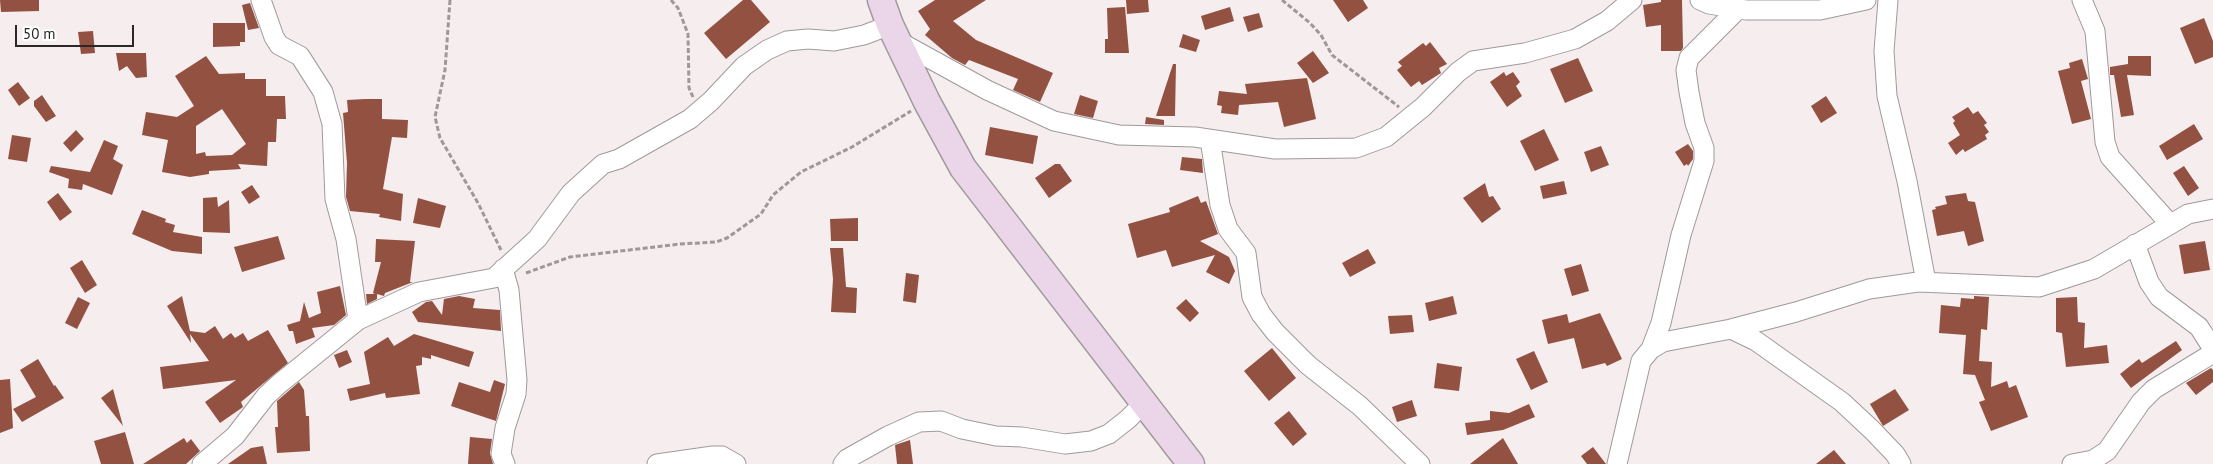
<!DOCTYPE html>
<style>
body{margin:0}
#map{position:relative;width:2213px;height:464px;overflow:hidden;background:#f5edee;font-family:"PT Sans",sans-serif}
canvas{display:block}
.scale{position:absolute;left:15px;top:25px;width:119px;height:22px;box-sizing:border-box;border:2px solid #2a2728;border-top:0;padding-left:6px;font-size:15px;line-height:18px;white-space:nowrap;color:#2a2728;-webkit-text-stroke:4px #fff;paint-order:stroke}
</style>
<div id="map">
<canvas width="2213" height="464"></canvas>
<div class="scale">50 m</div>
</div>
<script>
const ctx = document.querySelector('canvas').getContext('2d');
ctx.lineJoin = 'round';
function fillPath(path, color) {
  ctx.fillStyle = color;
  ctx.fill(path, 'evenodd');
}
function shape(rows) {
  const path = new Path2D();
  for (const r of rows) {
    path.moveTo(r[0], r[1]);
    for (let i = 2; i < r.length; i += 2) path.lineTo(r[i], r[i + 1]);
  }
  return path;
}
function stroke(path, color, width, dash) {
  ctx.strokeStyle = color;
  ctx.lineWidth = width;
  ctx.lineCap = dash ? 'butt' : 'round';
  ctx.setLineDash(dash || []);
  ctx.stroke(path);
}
const building = shape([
 [0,0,39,0,39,11,1,12],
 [743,0,751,0,770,22,726,59,704,33],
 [935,0,986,0,953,21,976,40,1053,73,1040,102,1013,90,1018,79,969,60,965,65,952,58,925,35,930,29,918,11],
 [1126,0,1148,0,1149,12,1127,14],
 [1333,0,1363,0,1368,8,1348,22],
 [1661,0,1682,0,1683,48,1681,51,1661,51,1661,25,1646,27,1643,5,1661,2],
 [250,3,259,28,248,30,242,5],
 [1125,7,1129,53,1105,53,1105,39,1108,39,1107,8],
 [1230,7,1234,21,1205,30,1201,16],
 [1259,13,1263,27,1248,32,1243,17],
 [2204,18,2213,41,2213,57,2195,64,2180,28],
 [213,23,245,23,245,42,240,42,240,46,213,47],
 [93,31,95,53,81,54,78,32],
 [1183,34,1200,40,1196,52,1179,47],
 [1430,42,1447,64,1439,68,1441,73,1422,85,1419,81,1411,87,1397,70,1402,66,1398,62,1423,43,1426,46],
 [1313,51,1329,73,1313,83,1297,63],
 [116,53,146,53,147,77,136,78,127,66,119,71],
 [206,56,219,74,245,73,245,79,266,79,266,96,285,96,286,119,277,119,276,142,268,142,267,166,238,164,241,169,209,171,209,174,190,177,162,172,168,140,142,135,146,112,177,117,194,106,175,76],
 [222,109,246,144,232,155,206,156,205,152,196,154,196,126],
 [2128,56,2151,56,2151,76,2127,75,2134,115,2121,117,2114,75,2110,75,2110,67,2128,64],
 [1578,58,1593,91,1565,103,1550,69],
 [2082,59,2088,79,2081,81,2091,119,2072,124,2058,71,2070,68,2069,63],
 [1173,64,1176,64,1175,116,1156,116],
 [1504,72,1506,76,1513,72,1520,82,1516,86,1522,96,1507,107,1490,82],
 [1307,78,1316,119,1284,127,1278,102,1239,105,1238,115,1221,113,1222,106,1217,105,1219,91,1247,94,1245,84],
 [18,82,30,98,19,106,8,90],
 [42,95,56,116,46,122,34,106,34,101],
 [1080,95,1098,101,1093,118,1074,114],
 [1826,96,1837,113,1821,123,1811,106],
 [365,99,382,99,382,119,408,120,407,138,392,137,383,189,403,194,401,221,379,217,380,214,350,211,346,197,347,163,343,113,348,112,347,100],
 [1968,107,1973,114,1978,111,1987,123,1984,125,1989,132,1985,135,1987,139,1965,152,1963,149,1956,155,1948,143,1960,135,1953,123,1955,121,1952,117],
 [1146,117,1164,120,1164,125,1145,124],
 [2194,124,2203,139,2167,160,2159,146],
 [990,127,1038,136,1033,164,985,155],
 [1544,129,1559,160,1535,171,1520,141],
 [76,130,84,139,71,152,63,143],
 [12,135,31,138,27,162,8,159],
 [104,140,118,146,113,159,123,165,112,195,83,184,82,190,68,188,69,179,49,172,51,166,90,172],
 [1688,144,1693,151,1693,159,1688,166,1687,164,1684,166,1675,152],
 [1601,146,1609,165,1591,172,1584,152],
 [1182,157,1202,159,1203,173,1180,170],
 [1055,164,1060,164,1072,181,1049,198,1035,178],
 [2184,166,2199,188,2188,196,2173,173],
 [1564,181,1567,194,1543,199,1540,186],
 [1485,183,1489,197,1493,196,1501,209,1482,223,1463,198],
 [252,185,260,197,249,204,241,192],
 [58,193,72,212,60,221,47,202],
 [1966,193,1968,201,1975,202,1984,241,1968,246,1964,231,1937,236,1932,210,1936,209,1935,207,1947,204,1945,196],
 [1198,196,1201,203,1206,201,1218,234,1200,241,1229,257,1235,271,1229,284,1206,272,1215,255,1172,267,1166,250,1137,258,1128,224,1170,212,1169,208],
 [217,197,218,207,229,200,230,233,203,232,203,198],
 [418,198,446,206,440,228,413,223],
 [142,210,166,219,165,222,175,225,173,232,202,237,202,254,172,251,132,234],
 [858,218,858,241,831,241,830,219],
 [278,236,285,259,242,272,234,247],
 [376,239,415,241,410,282,413,282,385,293,384,296,377,294,377,299,367,304,366,294,375,294,373,293,381,262,375,262],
 [2205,241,2210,270,2184,274,2179,245],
 [830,248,843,248,846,287,857,288,856,313,831,312,833,279],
 [1368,249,1376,263,1350,277,1342,263],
 [82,260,97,285,85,293,70,268],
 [1581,264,1589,291,1572,296,1564,269],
 [906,273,919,275,916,303,903,301],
 [340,286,346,315,334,325,312,328,315,337,296,344,293,331,289,331,287,325,300,321,304,302,309,318,321,313,317,292],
 [182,296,190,331,205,333,215,326,223,339,231,333,235,338,243,333,248,341,268,330,288,363,241,402,243,407,220,423,205,402,236,380,163,389,160,367,209,361,190,334,191,343,167,306],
 [459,296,475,299,473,308,500,310,501,331,418,322,412,312,426,302,432,301,442,315,444,299],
 [1453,296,1457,314,1429,321,1425,303],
 [1974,296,1989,297,1987,330,1981,329,1979,361,1992,362,1991,387,2007,381,2009,388,2016,385,2028,417,1991,431,1979,402,1985,400,1975,375,1963,374,1966,335,1939,333,1941,305,1960,307,1961,298,1974,299],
 [78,297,90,303,77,329,65,323],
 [2077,297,2078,322,2085,323,2084,348,2107,345,2109,363,2066,367,2062,333,2056,332,2056,298],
 [1186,299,1199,313,1190,322,1176,308],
 [1600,313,1622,359,1607,366,1605,363,1582,369,1574,338,1548,344,1542,320,1567,314,1569,323],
 [1412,315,1414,332,1390,334,1388,316],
 [414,334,474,352,469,367,431,355,431,359,422,357,422,365,416,366,420,394,386,398,385,393,350,401,347,389,370,384,364,352,388,337,394,346],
 [2176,341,2182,350,2131,388,2120,374,2139,359,2142,363],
 [1272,348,1296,378,1269,401,1244,371],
 [347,350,352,362,339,368,334,355],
 [1534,351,1548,382,1531,390,1516,359],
 [38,359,54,386,55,385,64,398,22,422,13,409,36,397,20,370],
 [1437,363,1462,367,1459,391,1434,388],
 [2211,368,2213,370,2213,382,2196,395,2186,383],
 [10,379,13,428,0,433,0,380],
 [494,380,505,384,496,421,451,406,459,382,490,392],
 [299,382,304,390,306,416,309,416,310,451,277,453,275,427,278,427,277,401],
 [113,389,123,426,101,398],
 [1895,389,1909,410,1883,426,1870,404],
 [1412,400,1417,416,1397,422,1392,407],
 [1529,404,1535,417,1503,430,1467,435,1465,423,1490,420,1490,411,1509,413],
 [1289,411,1307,434,1293,446,1274,423],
 [125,432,134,464,101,464,94,441],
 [470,437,492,439,490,453,493,464,468,464],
 [184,438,187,443,191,439,200,451,186,464,143,464],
 [1503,438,1518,464,1470,464],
 [910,440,913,464,897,464,895,445],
 [263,446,267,464,228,464,251,448],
 [1593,447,1606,464,1587,464,1581,456],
 [1834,450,1846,464,1816,464]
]);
const path = shape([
 [450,0,445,70,435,117,440,138,478,203,501,250],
 [671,0,678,8,688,34,689,88,693,97],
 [1282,0,1310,23,1321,35,1332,55,1399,107],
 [526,273,570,257,680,244,716,242,727,238,761,214,773,195,801,172,852,147,911,111]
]);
const street = shape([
 [261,0,274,37,279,45,300,56,323,92,332,124,335,199,346,239,358,320],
 [1700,0,1709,4,1746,10,1820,10,1866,0],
 [1888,0,1884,51,1887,96,1907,181,1926,282],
 [2082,0,2095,31,2105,142,2110,157,2170,224],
 [898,41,987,90,1054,121,1119,135,1195,137,1275,149,1356,148,1386,137,1423,107,1458,72,1473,61,1525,53,1575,39,1607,21,1632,0],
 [1210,139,1220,205,1228,229,1246,253,1252,297,1261,314,1275,332,1308,365,1360,406,1420,464],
 [2135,244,2149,282,2159,297,2199,327,2213,349],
 [503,269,509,290,517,380,516,394,505,428,501,454,505,464],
 [1731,329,1756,341,1842,402,1872,430,1895,454,1901,464],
 [1651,349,1661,323,1681,235,1704,161,1704,148,1695,123,1689,92,1686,70,1689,58,1738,9],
 [202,464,235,436,266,396,279,384,358,320,419,292,494,278,537,239,571,193,603,164,619,159,690,119,711,101,744,66,767,50,787,41,808,39,834,41,864,35,890,25],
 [657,464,713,456,722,456,736,464],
 [843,464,847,459,888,436,919,422,941,421,962,429,996,436,1022,437,1065,444,1091,441,1109,434,1128,419,1145,402],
 [1617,464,1641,361,1651,349,1663,342,1731,329,1796,312,1869,289,1918,282,2039,287,2094,269,2188,214,2213,209],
 [2072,464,2093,460,2107,451,2141,402,2154,389,2213,353]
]);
const secondary = shape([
 [881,0,890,25,927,102,963,168,1191,464]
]);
fillPath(building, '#935142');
stroke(street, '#a0999b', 21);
stroke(secondary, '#a0999b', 29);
stroke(path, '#9e9899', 3, [5, 2.5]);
stroke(street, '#fff', 19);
stroke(secondary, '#ead6e8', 26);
</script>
